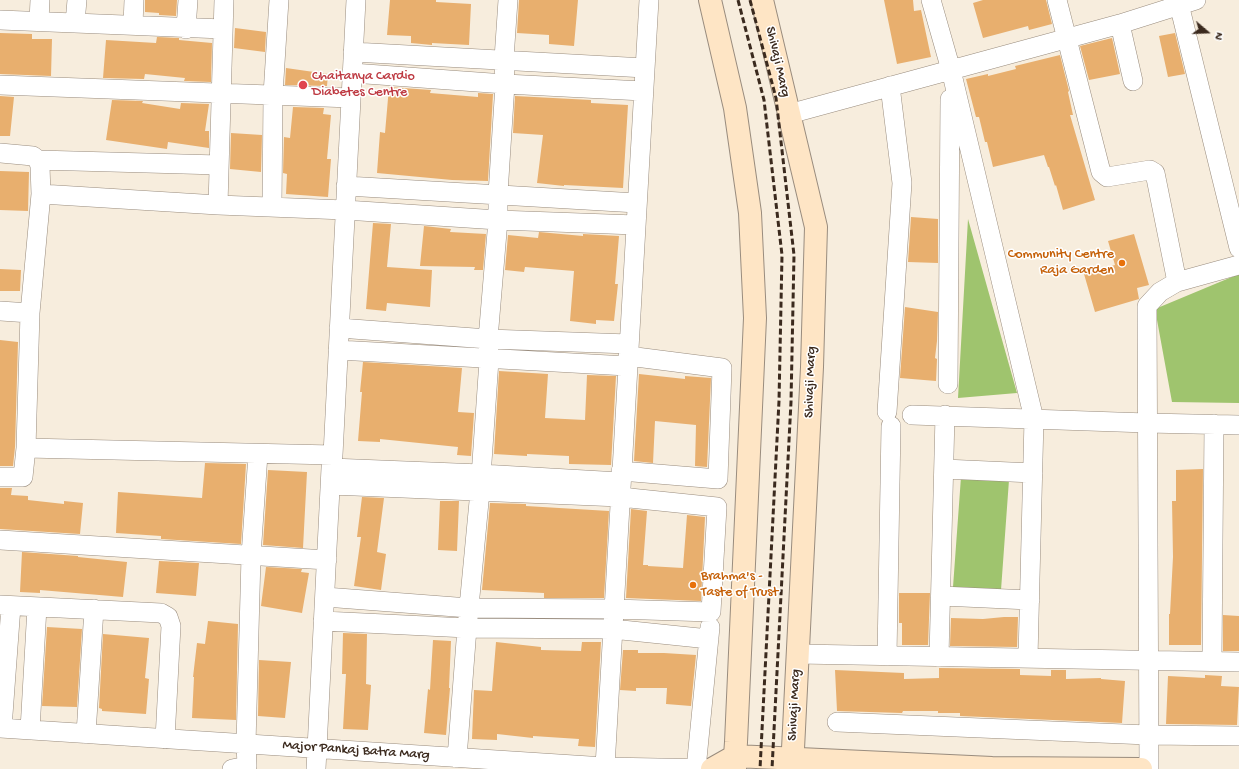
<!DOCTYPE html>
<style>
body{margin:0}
#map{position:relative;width:1239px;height:769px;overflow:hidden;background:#f7eddd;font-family:"Gochi Hand",sans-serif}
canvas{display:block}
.north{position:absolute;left:1187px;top:12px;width:40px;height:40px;-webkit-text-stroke:3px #fff;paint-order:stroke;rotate:109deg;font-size:11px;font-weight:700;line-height:16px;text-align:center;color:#3b2a1e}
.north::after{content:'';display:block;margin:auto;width:14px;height:18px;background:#3b2a1e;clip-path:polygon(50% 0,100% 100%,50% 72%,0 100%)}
</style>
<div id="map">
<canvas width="1239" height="769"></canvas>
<div class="north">N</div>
</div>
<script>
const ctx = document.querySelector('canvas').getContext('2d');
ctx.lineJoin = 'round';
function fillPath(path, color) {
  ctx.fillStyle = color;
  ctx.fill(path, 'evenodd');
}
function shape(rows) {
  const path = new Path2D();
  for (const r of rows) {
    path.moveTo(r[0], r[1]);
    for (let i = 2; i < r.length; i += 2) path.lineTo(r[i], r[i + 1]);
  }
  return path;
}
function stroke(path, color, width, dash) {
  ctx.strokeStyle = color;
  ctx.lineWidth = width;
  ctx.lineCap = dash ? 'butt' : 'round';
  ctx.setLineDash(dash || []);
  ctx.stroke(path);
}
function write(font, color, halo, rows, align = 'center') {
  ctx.font = font + ' "Gochi Hand",sans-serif';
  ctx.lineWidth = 3;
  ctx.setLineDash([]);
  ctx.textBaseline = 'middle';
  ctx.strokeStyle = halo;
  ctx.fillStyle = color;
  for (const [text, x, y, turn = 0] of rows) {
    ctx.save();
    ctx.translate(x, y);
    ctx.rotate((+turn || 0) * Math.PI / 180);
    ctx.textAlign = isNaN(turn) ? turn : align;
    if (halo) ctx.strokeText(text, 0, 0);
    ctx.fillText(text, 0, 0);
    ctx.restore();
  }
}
const green = shape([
 [968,219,1017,393,958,398],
 [1239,274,1239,403,1172,402,1155,309],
 [961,477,1009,480,1001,590,953,587]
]);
const building = shape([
 [145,0,177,0,176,16,159,15,159,13,145,12],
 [390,0,436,0,436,2,471,4,469,45,432,43,432,45,411,43,411,36,387,35],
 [519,0,578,0,574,46,549,44,549,35,517,33],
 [884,0,913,0,914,11,921,10,931,57,897,64],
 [983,0,1046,0,1052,24,1029,30,1028,26,983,38,973,3],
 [235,28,266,32,265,52,234,48],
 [0,33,32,34,32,39,52,39,51,76,0,74],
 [1175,33,1185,74,1168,77,1159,36],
 [157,37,179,38,179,40,212,43,211,82,184,81,185,78,145,74,144,79,103,78,106,40,156,43],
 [1112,38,1120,74,1089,80,1080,46],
 [1060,55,1069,91,1068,92,1073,115,1070,115,1095,200,1063,210,1056,185,1055,186,1049,167,1048,167,1044,155,993,167,987,142,985,142,979,117,976,117,966,79,988,74,988,76,1016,69,1015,66],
 [286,68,328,74,327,86,285,85],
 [389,87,431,90,430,93,478,97,478,93,493,94,488,181,452,180,377,173,380,132,385,133],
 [0,96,14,97,10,136,0,136],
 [515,96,591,100,591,103,628,105,623,188,564,185,564,186,537,183,543,135,513,133],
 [112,100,143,101,142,103,180,109,181,103,209,104,205,131,209,131,209,148,168,142,167,149,106,140],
 [293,107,324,108,323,114,331,115,327,159,331,159,328,197,286,194,287,174,283,173,284,137,290,138],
 [231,133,262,135,261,172,230,169],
 [0,171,29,172,28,211,0,210],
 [911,217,938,219,938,263,908,262],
 [373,223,391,224,387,267,432,270,430,307,387,303,386,311,366,309],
 [424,226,451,229,450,232,486,234,483,270,474,270,475,267,420,266],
 [539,232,583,236,583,234,619,236,615,284,618,284,614,321,596,320,596,324,570,321,574,271,525,267,524,272,505,270,508,235,538,238],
 [1134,234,1149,285,1137,288,1139,299,1095,312,1084,274,1115,265,1108,241],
 [0,269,21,270,20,291,0,291],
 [905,307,938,312,937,341,935,358,937,359,936,381,900,378],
 [0,340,18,342,15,447,13,466,0,466],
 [363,362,462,368,458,412,474,413,471,456,457,455,458,447,380,439,380,442,358,441,362,392,360,392],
 [499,371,548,374,545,418,585,420,587,375,616,376,611,465,569,464,569,456,527,454,527,456,494,454],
 [639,374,685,379,685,376,711,378,707,467,695,466,696,425,655,421,653,463,634,461],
 [205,463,246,464,241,544,161,539,161,536,116,533,118,492,202,498],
 [1203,469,1201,645,1169,645,1169,614,1170,614,1173,557,1172,501,1176,501,1176,470],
 [268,470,307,472,303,548,263,545],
 [0,488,12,488,11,495,28,496,28,500,64,504,64,501,83,503,80,534,0,529],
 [362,497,384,498,377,552,386,554,381,590,354,586,361,537,357,537],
 [440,501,459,501,457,551,438,550],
 [490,503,526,504,526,506,609,511,604,598,544,598,544,593,482,590],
 [631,509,647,511,643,565,648,565,648,566,683,568,687,515,705,517,701,601,626,598],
 [22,552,78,556,78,557,127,562,123,597,40,590,40,593,20,592],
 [159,561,199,563,196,596,156,593],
 [266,567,302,569,301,572,309,573,302,613,261,606],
 [899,593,930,593,928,645,902,645,902,623,899,623],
 [1223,615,1239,616,1239,651,1223,651],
 [1004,617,1018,617,1017,647,950,646,951,618,983,619],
 [208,621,238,624,236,720,192,718,194,677,193,677,197,643,205,644],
 [47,627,82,629,77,707,42,706],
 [343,633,367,634,366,684,371,685,368,730,343,729,346,674,342,674],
 [103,634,149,638,145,678,149,679,146,714,102,711,102,709,99,708],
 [433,640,451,641,449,688,450,688,446,735,424,733,428,689,430,690],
 [496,642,541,647,541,650,581,651,582,642,601,642,595,747,578,746,579,739,533,736,533,738,497,734,497,740,472,739,474,690,492,691],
 [623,650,638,650,638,653,664,653,696,655,691,706,666,704,667,688,636,688,636,691,620,690],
 [259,660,291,662,285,718,258,716],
 [939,668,1020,669,1020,675,1051,676,1051,670,1066,670,1066,679,1101,678,1101,679,1125,681,1122,723,960,716,960,713,938,713,938,711,903,711,902,713,837,711,835,670,904,673,904,679,939,678],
 [1205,675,1222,676,1221,686,1239,687,1237,725,1166,724,1168,676,1205,678]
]);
const street = shape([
 [931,0,951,70,1034,419,1028,658],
 [1057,0,1101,172,1107,177,1150,170,1155,173,1177,282,1239,265],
 [1178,0,1239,248],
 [0,20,223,29],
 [39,21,40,0],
 [75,23,77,0],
 [1120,24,1133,81],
 [133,25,134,0],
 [186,29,188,0],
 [353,52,645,68],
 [352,73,505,84,643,91],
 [0,85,351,98],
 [789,114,1120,24,1196,0],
 [0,153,33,156,38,160,40,166,41,194],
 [38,160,219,165],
 [346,186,637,203],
 [218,205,224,0],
 [272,207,273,95,279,0],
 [0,311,30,313],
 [339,328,488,339,629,344],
 [338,350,627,366],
 [948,384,950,99],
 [887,412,902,183,890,86],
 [912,415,1147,423,1239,425],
 [333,455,26,448,30,313,41,194,218,205,345,210,498,220,636,225],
 [331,468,481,474,620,482],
 [944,469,1033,473],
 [621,471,718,479,722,368,628,356],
 [0,477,23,477,26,448],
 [0,540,327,560],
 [941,596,1030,600],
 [325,597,469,608,613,609,711,612,717,507,620,497,331,485],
 [0,605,161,613,168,617,171,626,165,739],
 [323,621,467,628,612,629,709,639],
 [798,654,1239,662],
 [887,656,891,426],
 [939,657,945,415],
 [1212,661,1214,424],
 [837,722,1148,735,1239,736],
 [0,728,605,767,712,769],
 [2,728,11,606],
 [30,730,37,607],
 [86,734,94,609],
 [457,758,467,628,480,491,489,360,488,339,498,220,498,194,505,84,504,59,508,0],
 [605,767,649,0],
 [232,769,247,766,246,744,251,556,258,454],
 [316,769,331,468,333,455,356,0],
 [696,769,710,627],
 [1149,769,1147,306,1160,292,1177,282]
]);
const secondary = shape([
 [710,0,735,108,750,213,755,318,736,742,735,756,735,769],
 [762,0,816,227,812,367,792,769],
 [712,769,735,756,992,768,1141,769]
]);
const rail = shape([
 [738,0,764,100,782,255,779,401,760,769],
 [750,0,776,98,794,255,791,402,772,769]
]);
const markers = [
 [303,85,5,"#e0444e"],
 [1122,263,4,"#e8710a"],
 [693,585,4,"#e8710a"]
];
const streetNames = [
 ["Shivaji Marg",777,62,77],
 ["Shivaji Marg",811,382,-88],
 ["Shivaji Marg",795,705,-87],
 ["Major Pankaj Batra Marg",356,751,4]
];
const healthNames = [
 ["Chaitanya Cardio",312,77],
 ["Diabetes Centre",312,93]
];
const foodNames = [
 ["Community Centre",1114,255],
 ["Raja Garden",1114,271],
 ["Brahma's -",701,577,"left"],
 ["Taste of Trust",701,593,"left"]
];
fillPath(green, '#9fc46e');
fillPath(building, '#e8af6e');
stroke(street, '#998c7e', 20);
stroke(secondary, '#998c7e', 24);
stroke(street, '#fff', 19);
stroke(secondary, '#fee5c5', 22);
stroke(rail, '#3b2a1e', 3, [6, 3]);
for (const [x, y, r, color] of markers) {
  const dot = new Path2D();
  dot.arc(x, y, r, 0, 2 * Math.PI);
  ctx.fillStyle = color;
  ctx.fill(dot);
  stroke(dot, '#fff', 1.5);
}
write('14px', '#3b2a1e', '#fff', streetNames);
write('14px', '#be3a42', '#fff', healthNames, 'left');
write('14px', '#c56008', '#fff', foodNames, 'right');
</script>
